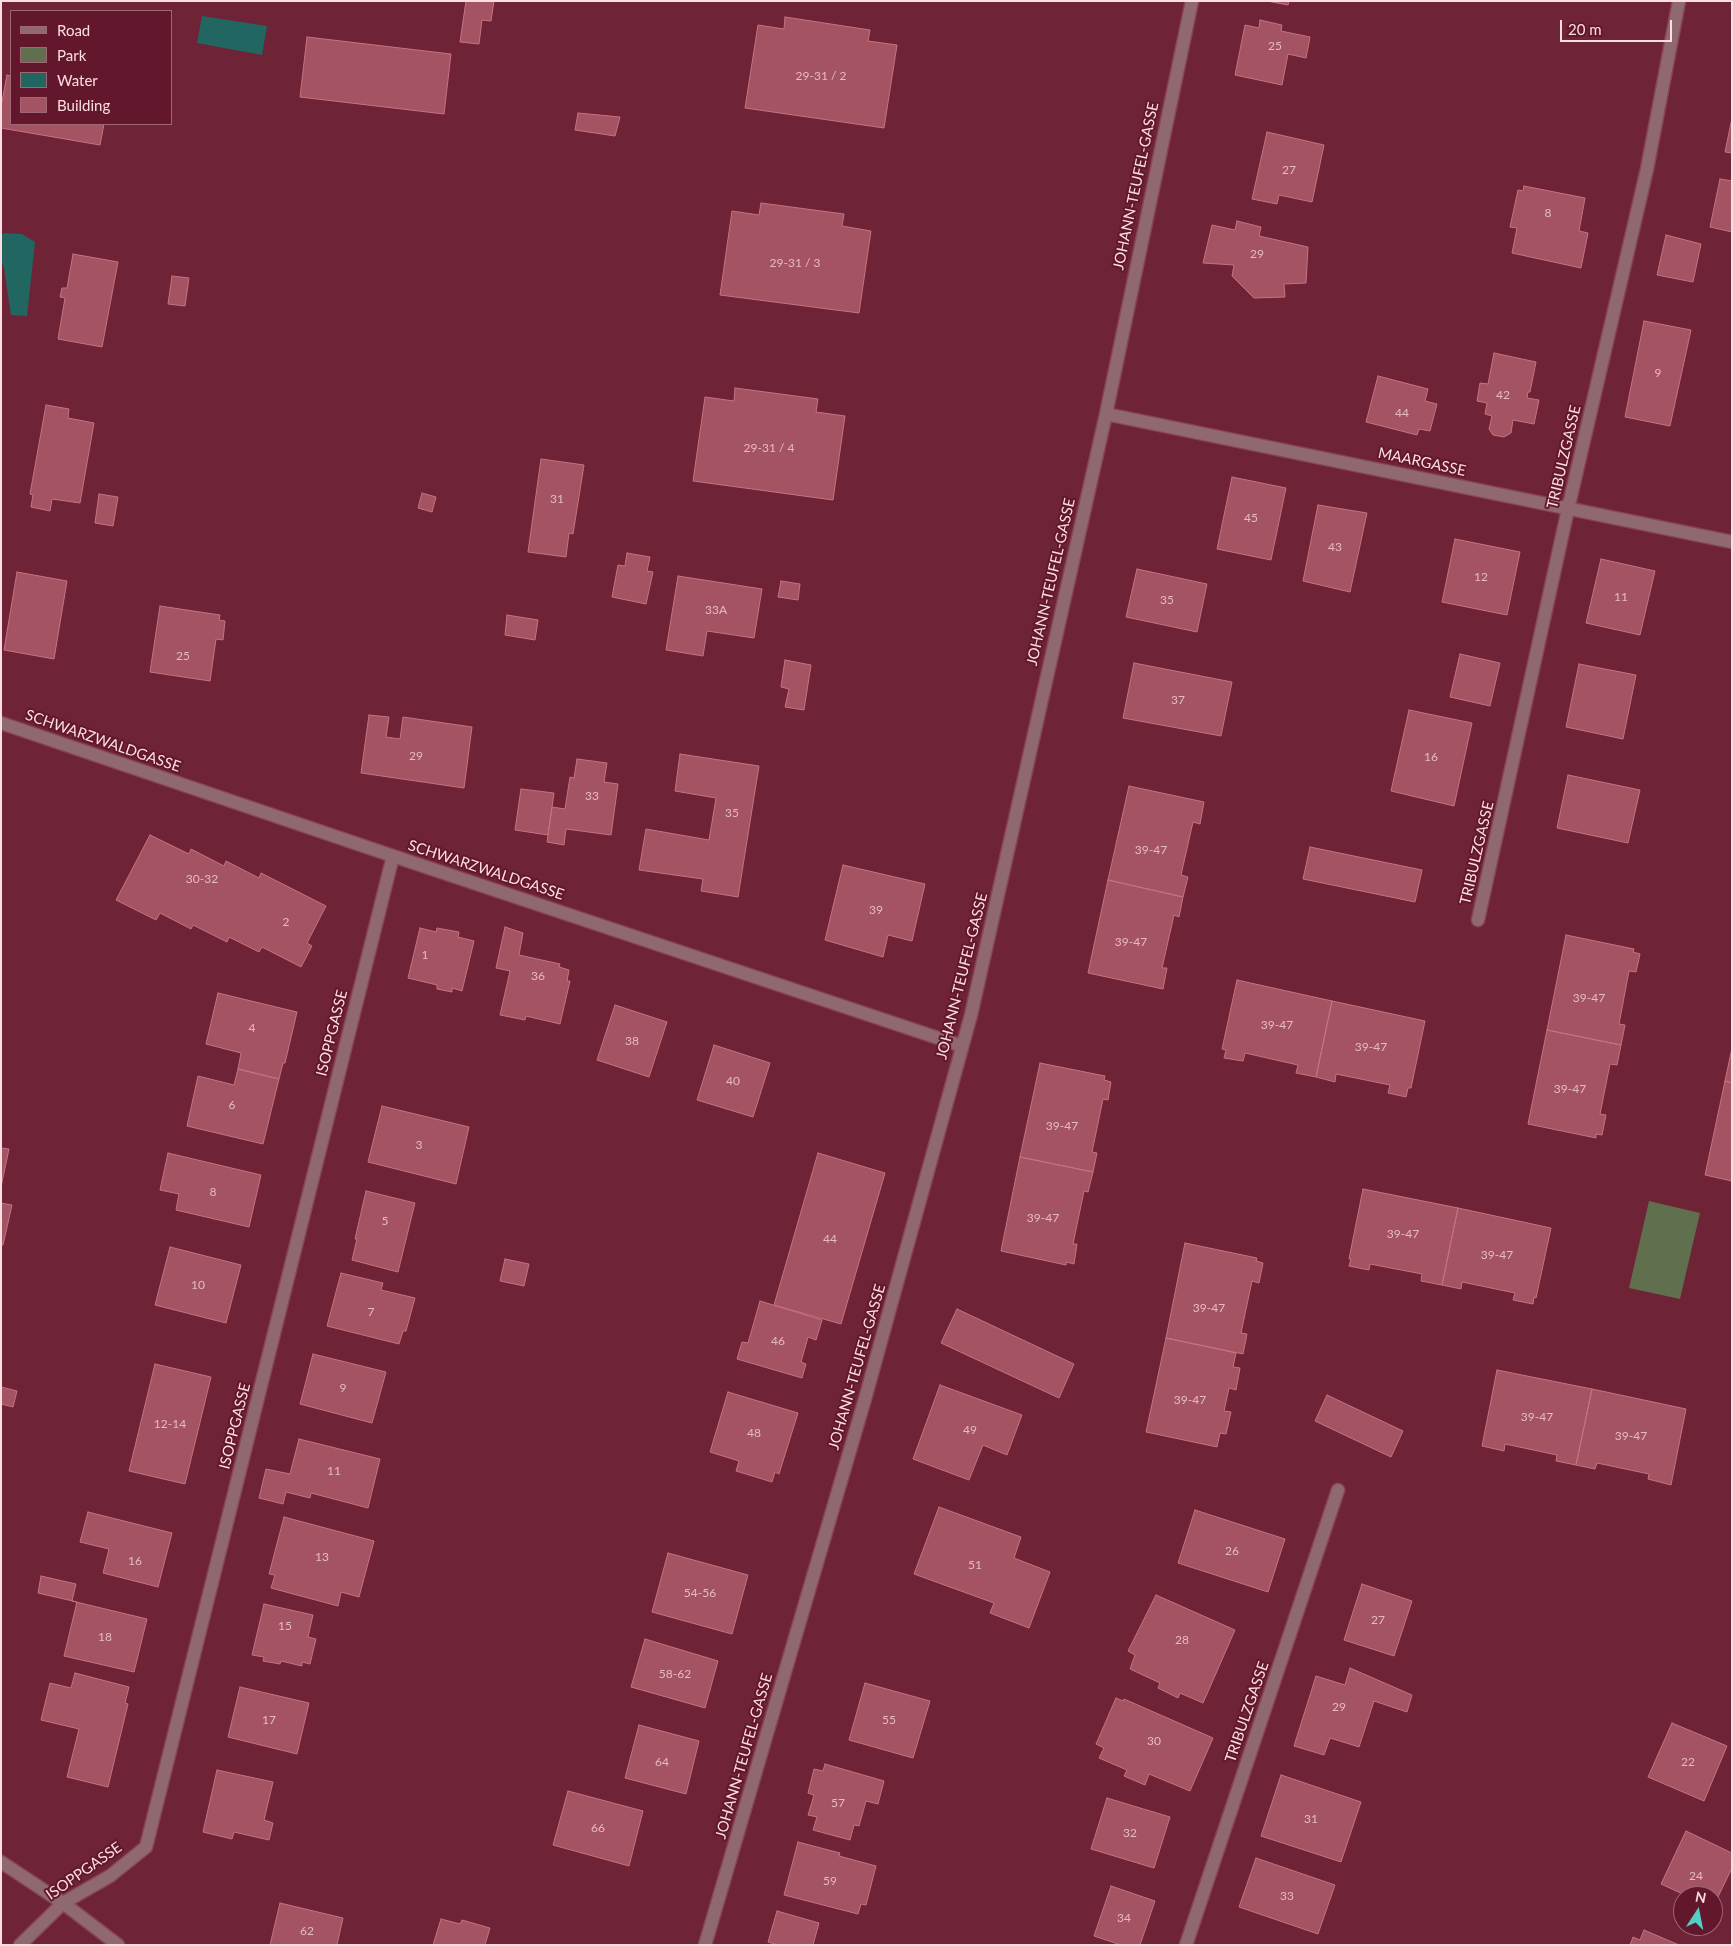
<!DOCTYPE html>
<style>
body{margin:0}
#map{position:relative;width:1733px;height:1946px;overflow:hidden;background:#6f2336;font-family:Lato,sans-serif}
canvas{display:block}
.frame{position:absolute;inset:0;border:2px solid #fbdee2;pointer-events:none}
.legend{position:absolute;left:10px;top:10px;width:162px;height:115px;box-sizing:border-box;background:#62172c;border:1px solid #9f6775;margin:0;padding:6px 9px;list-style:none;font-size:15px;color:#fbdee2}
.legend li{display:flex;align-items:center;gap:10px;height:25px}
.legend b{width:25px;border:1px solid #9f6775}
.north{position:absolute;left:1673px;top:1886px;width:50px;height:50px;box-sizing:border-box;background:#62172c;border:1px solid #9f6775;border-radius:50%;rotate:11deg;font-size:14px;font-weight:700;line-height:20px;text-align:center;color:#fbdee2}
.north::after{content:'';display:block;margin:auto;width:18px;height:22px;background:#55cec4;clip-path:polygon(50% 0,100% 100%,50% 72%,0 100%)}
.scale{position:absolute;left:1560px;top:20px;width:112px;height:22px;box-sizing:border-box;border:2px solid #fbdee2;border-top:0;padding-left:6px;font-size:15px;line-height:18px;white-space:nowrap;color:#fbdee2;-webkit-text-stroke:4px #62172c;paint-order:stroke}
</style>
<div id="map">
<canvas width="1733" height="1946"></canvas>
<div class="frame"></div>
<ul class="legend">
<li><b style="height:6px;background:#8f696f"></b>Road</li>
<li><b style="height:14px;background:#606f4d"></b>Park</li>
<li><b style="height:14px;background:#226661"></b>Water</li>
<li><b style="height:14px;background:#a45363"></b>Building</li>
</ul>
<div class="north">N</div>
<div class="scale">20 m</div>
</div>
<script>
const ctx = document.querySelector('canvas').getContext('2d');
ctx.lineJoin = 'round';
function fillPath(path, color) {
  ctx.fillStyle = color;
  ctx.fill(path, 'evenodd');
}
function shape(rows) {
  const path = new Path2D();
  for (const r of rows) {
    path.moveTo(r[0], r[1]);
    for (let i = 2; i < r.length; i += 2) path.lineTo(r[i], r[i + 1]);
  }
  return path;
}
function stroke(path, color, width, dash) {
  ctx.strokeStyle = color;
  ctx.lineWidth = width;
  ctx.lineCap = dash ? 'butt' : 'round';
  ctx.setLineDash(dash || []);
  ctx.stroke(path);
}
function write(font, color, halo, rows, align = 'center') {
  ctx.font = font + ' Lato,sans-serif';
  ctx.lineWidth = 4;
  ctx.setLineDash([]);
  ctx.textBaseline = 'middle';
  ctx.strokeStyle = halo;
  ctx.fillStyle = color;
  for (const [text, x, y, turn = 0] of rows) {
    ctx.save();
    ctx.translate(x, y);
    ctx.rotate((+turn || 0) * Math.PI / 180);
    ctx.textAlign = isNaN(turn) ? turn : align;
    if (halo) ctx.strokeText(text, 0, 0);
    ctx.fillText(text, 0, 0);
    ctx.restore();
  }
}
const green = shape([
 [1649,1201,1700,1213,1680,1299,1629,1288]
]);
const water = shape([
 [202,16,267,26,262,55,197,43],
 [6,233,22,234,35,242,27,316,11,315,4,268,1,261,1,234]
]);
const building = shape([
 [466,1,494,1,491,21,482,20,479,44,460,42,466,1],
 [1267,1,1289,1,1288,5,1267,1],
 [785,17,870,30,868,41,897,45,884,128,745,108,758,25,784,29,785,17],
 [1260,20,1282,25,1281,31,1310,37,1306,58,1288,54,1282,85,1235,75,1245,25,1259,28,1260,20],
 [307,37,451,54,444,114,300,97,307,37],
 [7,75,11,76,11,124,104,124,100,145,1,128,1,107,7,75],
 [578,113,620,117,615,136,575,130,578,113],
 [1732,118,1732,153,1725,152,1732,118],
 [1267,132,1324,145,1312,202,1279,195,1277,204,1252,199,1267,132],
 [1720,179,1732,181,1732,232,1710,227,1720,179],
 [1524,186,1585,198,1579,231,1588,233,1581,268,1512,253,1517,228,1510,227,1518,190,1523,191,1524,186],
 [761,203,844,214,842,226,871,231,859,313,720,295,732,211,759,215,761,203],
 [1237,221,1261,227,1259,236,1308,247,1306,283,1284,284,1285,297,1254,298,1232,276,1234,265,1203,263,1212,225,1235,230,1237,221],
 [1666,235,1701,244,1693,282,1657,275,1666,235],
 [73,254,118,262,102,347,58,339,65,298,60,297,62,288,67,288,73,254],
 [172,276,189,278,185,306,168,304,172,276],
 [1644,321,1691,330,1670,426,1625,417,1644,321],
 [1494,353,1536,362,1530,392,1528,392,1527,398,1539,400,1534,424,1513,420,1511,433,1504,437,1493,435,1489,429,1492,416,1485,414,1487,403,1477,401,1480,383,1488,384,1494,353],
 [1378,376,1428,389,1425,401,1437,404,1430,431,1419,429,1417,435,1366,422,1378,376],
 [735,388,818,399,816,412,845,416,833,500,693,481,705,397,734,401,735,388],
 [46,405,69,409,68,418,94,423,80,503,52,499,50,511,31,507,33,495,30,494,46,405],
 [541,459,584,465,573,534,569,533,566,557,528,552,541,459],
 [1232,477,1286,488,1271,560,1217,549,1232,477],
 [422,493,436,497,432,512,418,508,422,493],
 [99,494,118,497,113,526,95,523,99,494],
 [1318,505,1367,513,1350,592,1303,581,1318,505],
 [1455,539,1520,552,1507,615,1442,602,1455,539],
 [627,553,650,557,647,571,653,572,646,604,612,597,618,565,625,566,627,553],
 [1601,559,1655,571,1640,635,1586,623,1601,559],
 [1137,569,1207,584,1197,632,1126,617,1137,569],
 [17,572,67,581,54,659,4,650,17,572],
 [678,576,762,589,754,638,707,631,703,656,666,650,678,576],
 [781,581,800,584,798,600,778,597,781,581],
 [160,606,220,615,219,620,225,621,223,640,216,639,210,681,150,672,160,606],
 [507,615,538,620,535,640,505,635,507,615],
 [1460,654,1500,663,1490,706,1450,697,1460,654],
 [785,660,811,665,804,710,785,707,789,689,781,687,785,660],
 [1134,663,1232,682,1221,736,1123,718,1134,663],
 [1579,664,1636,675,1623,739,1566,727,1579,664],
 [1409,710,1472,723,1454,806,1391,791,1409,710],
 [369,715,389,717,386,737,400,739,403,717,472,727,464,788,361,773,369,715],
 [680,754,759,766,738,897,701,891,703,879,639,870,646,829,709,840,716,798,675,791,680,754],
 [577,759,607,763,604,782,618,784,611,835,566,829,564,845,547,842,552,807,565,809,570,777,574,778,577,759],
 [1568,775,1640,790,1628,843,1557,828,1568,775],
 [1129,786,1204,802,1200,824,1193,822,1181,875,1188,877,1183,897,1108,880,1129,786],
 [521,789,554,793,548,835,515,830,521,789],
 [150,835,189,854,191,849,224,866,226,861,259,878,261,873,326,906,307,943,312,946,301,967,262,947,259,952,229,937,227,942,193,925,191,929,160,913,156,920,116,900,150,835],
 [1310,847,1422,870,1415,902,1303,879,1310,847],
 [843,865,925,884,912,941,888,935,883,957,825,940,843,865],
 [1108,880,1183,897,1179,917,1174,915,1162,968,1167,968,1163,989,1088,973,1108,880],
 [505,927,523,933,519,955,560,964,559,967,569,970,567,981,570,981,560,1024,526,1016,525,1020,500,1015,510,971,496,968,505,927],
 [420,928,436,932,437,928,459,932,458,937,474,941,462,991,452,988,452,992,437,989,437,985,408,978,420,928],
 [1566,935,1634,949,1633,952,1640,954,1636,972,1629,971,1619,1024,1625,1025,1621,1045,1547,1030,1566,935],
 [1237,980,1332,1001,1316,1077,1296,1073,1298,1065,1245,1053,1243,1061,1224,1058,1226,1050,1222,1049,1237,980],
 [218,993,297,1012,285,1063,283,1063,279,1079,238,1069,241,1053,206,1044,218,993],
 [1332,1001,1425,1021,1411,1088,1408,1088,1406,1097,1388,1093,1390,1085,1336,1074,1335,1082,1316,1077,1332,1001],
 [615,1005,667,1022,649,1077,597,1060,615,1005],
 [1547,1030,1621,1045,1617,1065,1610,1064,1600,1114,1606,1115,1602,1135,1596,1134,1596,1138,1528,1124,1547,1030],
 [714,1045,770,1063,753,1117,697,1100,714,1045],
 [1732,1048,1732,1083,1725,1081,1732,1048],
 [1040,1063,1105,1076,1104,1080,1111,1082,1108,1100,1103,1099,1092,1152,1097,1153,1093,1172,1020,1157,1040,1063],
 [238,1069,279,1079,263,1144,187,1126,198,1076,234,1085,238,1069],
 [1725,1081,1732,1083,1732,1181,1705,1175,1725,1081],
 [382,1106,469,1127,456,1184,368,1162,382,1106],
 [1,1148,9,1149,1,1187,1,1148],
 [168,1153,261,1175,249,1227,176,1210,179,1194,160,1190,168,1153],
 [818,1153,885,1173,841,1324,774,1305,818,1153],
 [1020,1157,1093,1172,1088,1192,1084,1191,1073,1244,1077,1244,1074,1264,1066,1262,1066,1265,1001,1251,1020,1157],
 [1363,1189,1458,1208,1442,1285,1421,1281,1422,1274,1370,1264,1369,1270,1349,1266,1351,1259,1349,1259,1363,1189],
 [366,1191,415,1203,398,1272,352,1260,357,1239,355,1239,366,1191],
 [1,1203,12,1205,3,1245,1,1245,1,1203],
 [1458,1208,1551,1228,1536,1298,1534,1297,1533,1304,1513,1300,1515,1293,1462,1282,1461,1289,1442,1285,1458,1208],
 [1185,1243,1257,1258,1256,1261,1263,1263,1259,1283,1252,1281,1241,1333,1247,1334,1243,1354,1166,1338,1185,1243],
 [170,1247,241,1265,226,1323,155,1305,170,1247],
 [505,1259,529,1264,524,1286,500,1281,505,1259],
 [341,1273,383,1283,381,1290,415,1298,406,1331,403,1331,399,1344,327,1326,341,1273],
 [760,1301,822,1320,816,1340,808,1337,801,1362,806,1364,802,1378,737,1359,742,1342,748,1343,760,1301],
 [957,1309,1074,1364,1059,1398,941,1343,957,1309],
 [1166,1338,1236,1353,1233,1367,1240,1368,1236,1390,1229,1388,1224,1411,1231,1412,1226,1434,1220,1433,1217,1447,1146,1432,1166,1338],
 [313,1354,386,1372,372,1423,300,1404,313,1354],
 [155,1364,211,1377,185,1484,129,1471,155,1364],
 [1497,1370,1592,1389,1576,1465,1556,1461,1557,1455,1505,1444,1504,1451,1482,1446,1497,1370],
 [940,1385,1022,1415,1007,1455,983,1445,969,1480,913,1459,940,1385],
 [1,1387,17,1391,13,1407,1,1404,1,1387],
 [1592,1389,1686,1409,1671,1485,1648,1479,1649,1474,1597,1463,1595,1469,1576,1465,1592,1389],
 [728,1392,798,1413,779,1474,775,1472,772,1482,736,1471,739,1461,710,1452,728,1392],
 [1327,1395,1403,1431,1391,1457,1315,1421,1327,1395],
 [299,1439,380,1459,368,1508,311,1493,310,1498,286,1492,283,1504,259,1498,266,1469,290,1474,299,1439],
 [939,1507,1021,1537,1014,1558,1050,1572,1029,1628,990,1613,994,1603,914,1574,939,1507],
 [1195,1510,1285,1539,1268,1592,1178,1563,1195,1510],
 [88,1512,172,1533,158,1587,103,1573,109,1549,80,1542,88,1512],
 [284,1517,374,1541,359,1597,341,1592,338,1606,271,1588,275,1575,269,1574,284,1517],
 [668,1553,748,1575,732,1634,652,1612,668,1553],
 [41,1576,76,1584,72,1601,147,1619,134,1672,64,1656,77,1602,38,1593,41,1576],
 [1362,1584,1412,1601,1394,1656,1344,1640,1362,1584],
 [1156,1595,1235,1630,1203,1703,1180,1693,1178,1698,1158,1688,1160,1683,1130,1669,1135,1655,1128,1651,1156,1595],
 [264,1604,313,1615,308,1637,316,1639,310,1664,302,1662,302,1666,281,1661,280,1664,263,1661,264,1657,252,1655,264,1604],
 [645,1639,718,1661,705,1708,631,1687,645,1639],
 [1350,1668,1412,1695,1407,1712,1374,1701,1359,1747,1330,1738,1324,1755,1294,1746,1316,1676,1345,1685,1350,1668],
 [75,1673,129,1687,125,1703,128,1704,108,1787,67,1777,79,1729,41,1720,50,1683,71,1688,75,1673],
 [865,1683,930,1701,913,1758,849,1740,865,1683],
 [240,1687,309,1703,297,1754,228,1737,240,1687],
 [1116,1698,1123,1701,1124,1699,1213,1738,1190,1791,1149,1774,1145,1785,1124,1776,1127,1770,1099,1758,1104,1748,1096,1744,1116,1698],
 [1672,1723,1727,1746,1704,1801,1648,1777,1672,1723],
 [639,1725,699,1741,686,1794,625,1778,639,1725],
 [825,1764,884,1781,878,1804,866,1801,859,1826,854,1825,850,1840,813,1830,817,1817,808,1815,814,1795,808,1793,814,1769,823,1771,825,1764],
 [217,1770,273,1782,264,1820,273,1823,269,1840,234,1832,232,1839,203,1832,217,1770],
 [1281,1775,1361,1802,1341,1862,1261,1836,1281,1775],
 [568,1791,643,1811,629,1866,553,1845,568,1791],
 [1107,1798,1170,1817,1154,1868,1091,1849,1107,1798],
 [1686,1831,1732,1853,1732,1868,1713,1907,1713,1896,1687,1896,1661,1884,1686,1831],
 [798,1842,840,1853,839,1856,876,1866,866,1905,861,1904,858,1914,784,1895,798,1842],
 [1256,1858,1335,1885,1318,1934,1239,1907,1256,1858],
 [1111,1886,1155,1901,1140,1945,1121,1945,1094,1936,1111,1886],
 [280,1903,343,1918,337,1945,270,1945,280,1903],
 [777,1911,819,1923,813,1945,778,1945,768,1942,777,1911],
 [441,1919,460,1924,462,1920,490,1928,485,1945,433,1945,441,1919],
 [1644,1930,1679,1945,1630,1945,1633,1937,1640,1940,1644,1930]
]);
const minor = shape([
 [1106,414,1732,542],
 [1,723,393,856,962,1046],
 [1478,920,1568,509,1647,169,1679,1],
 [1,1862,63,1903,118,1945],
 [20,1945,63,1903,110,1876,146,1847,393,856],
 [705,1945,865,1399,971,1015,1106,414,1192,1],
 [1186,1945,1338,1490]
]);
const numberNames = [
 ["25",1275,46],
 ["29-31 / 2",821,76],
 ["27",1289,170],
 ["8",1548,213],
 ["29",1257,254],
 ["29-31 / 3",795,263],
 ["9",1658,373],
 ["42",1503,395],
 ["44",1402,413],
 ["29-31 / 4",769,448],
 ["31",557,499],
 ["45",1251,518],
 ["43",1335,547],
 ["12",1481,577],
 ["11",1621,597],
 ["35",1167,600],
 ["33A",716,610],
 ["25",183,656],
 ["37",1178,700],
 ["29",416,756],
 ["16",1431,757],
 ["33",592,796],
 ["35",732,813],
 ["39-47",1151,850],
 ["30-32",202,879],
 ["39",876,910],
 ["2",286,922],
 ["39-47",1131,942],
 ["1",425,955],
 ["36",538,976],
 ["39-47",1589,998],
 ["39-47",1277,1025],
 ["4",252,1028],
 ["38",632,1041],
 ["39-47",1371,1047],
 ["40",733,1081],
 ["39-47",1570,1089],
 ["6",232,1105],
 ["39-47",1062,1126],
 ["3",419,1145],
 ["8",213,1192],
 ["39-47",1043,1218],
 ["5",385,1221],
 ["39-47",1403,1234],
 ["44",830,1239],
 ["39-47",1497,1255],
 ["10",198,1285],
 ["39-47",1209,1308],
 ["7",371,1312],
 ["46",778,1341],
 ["9",343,1388],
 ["39-47",1190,1400],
 ["39-47",1537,1417],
 ["12-14",170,1424],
 ["49",970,1430],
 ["48",754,1433],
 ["39-47",1631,1436],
 ["11",334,1471],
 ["26",1232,1551],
 ["13",322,1557],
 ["16",135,1561],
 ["51",975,1565],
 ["54-56",700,1593],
 ["27",1378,1620],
 ["15",285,1626],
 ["18",105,1637],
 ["28",1182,1640],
 ["58-62",675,1674],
 ["29",1339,1707],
 ["17",269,1720],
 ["55",889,1720],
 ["30",1154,1741],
 ["64",662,1762],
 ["22",1688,1762],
 ["57",838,1803],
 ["31",1311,1819],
 ["66",598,1828],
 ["32",1130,1833],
 ["24",1696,1876],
 ["59",830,1881],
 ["33",1287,1896],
 ["34",1124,1918],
 ["62",307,1931]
];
const streetNames = [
 ["JOHANN-TEUFEL-GASSE",1136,186,-78],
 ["TRIBULZGASSE",1564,457,-77],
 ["MAARGASSE",1422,462,12],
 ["JOHANN-TEUFEL-GASSE",1051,582,-77],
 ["SCHWARZWALDGASSE",103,741,19],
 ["TRIBULZGASSE",1477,853,-77],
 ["SCHWARZWALDGASSE",486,870,18],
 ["JOHANN-TEUFEL-GASSE",962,976,-76],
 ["ISOPPGASSE",332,1033,-76],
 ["JOHANN-TEUFEL-GASSE",857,1367,-74],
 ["ISOPPGASSE",235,1426,-76],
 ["TRIBULZGASSE",1247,1712,-71],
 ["JOHANN-TEUFEL-GASSE",744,1756,-74],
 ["ISOPPGASSE",84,1871,-35]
];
fillPath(green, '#606f4d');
fillPath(water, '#226661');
fillPath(building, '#a45363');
stroke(building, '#c77283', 1);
stroke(minor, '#884555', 15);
stroke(minor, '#8f696f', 12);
write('12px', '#e5bbc2', null, numberNames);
write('15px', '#fbdee2', '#62172c', streetNames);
</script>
